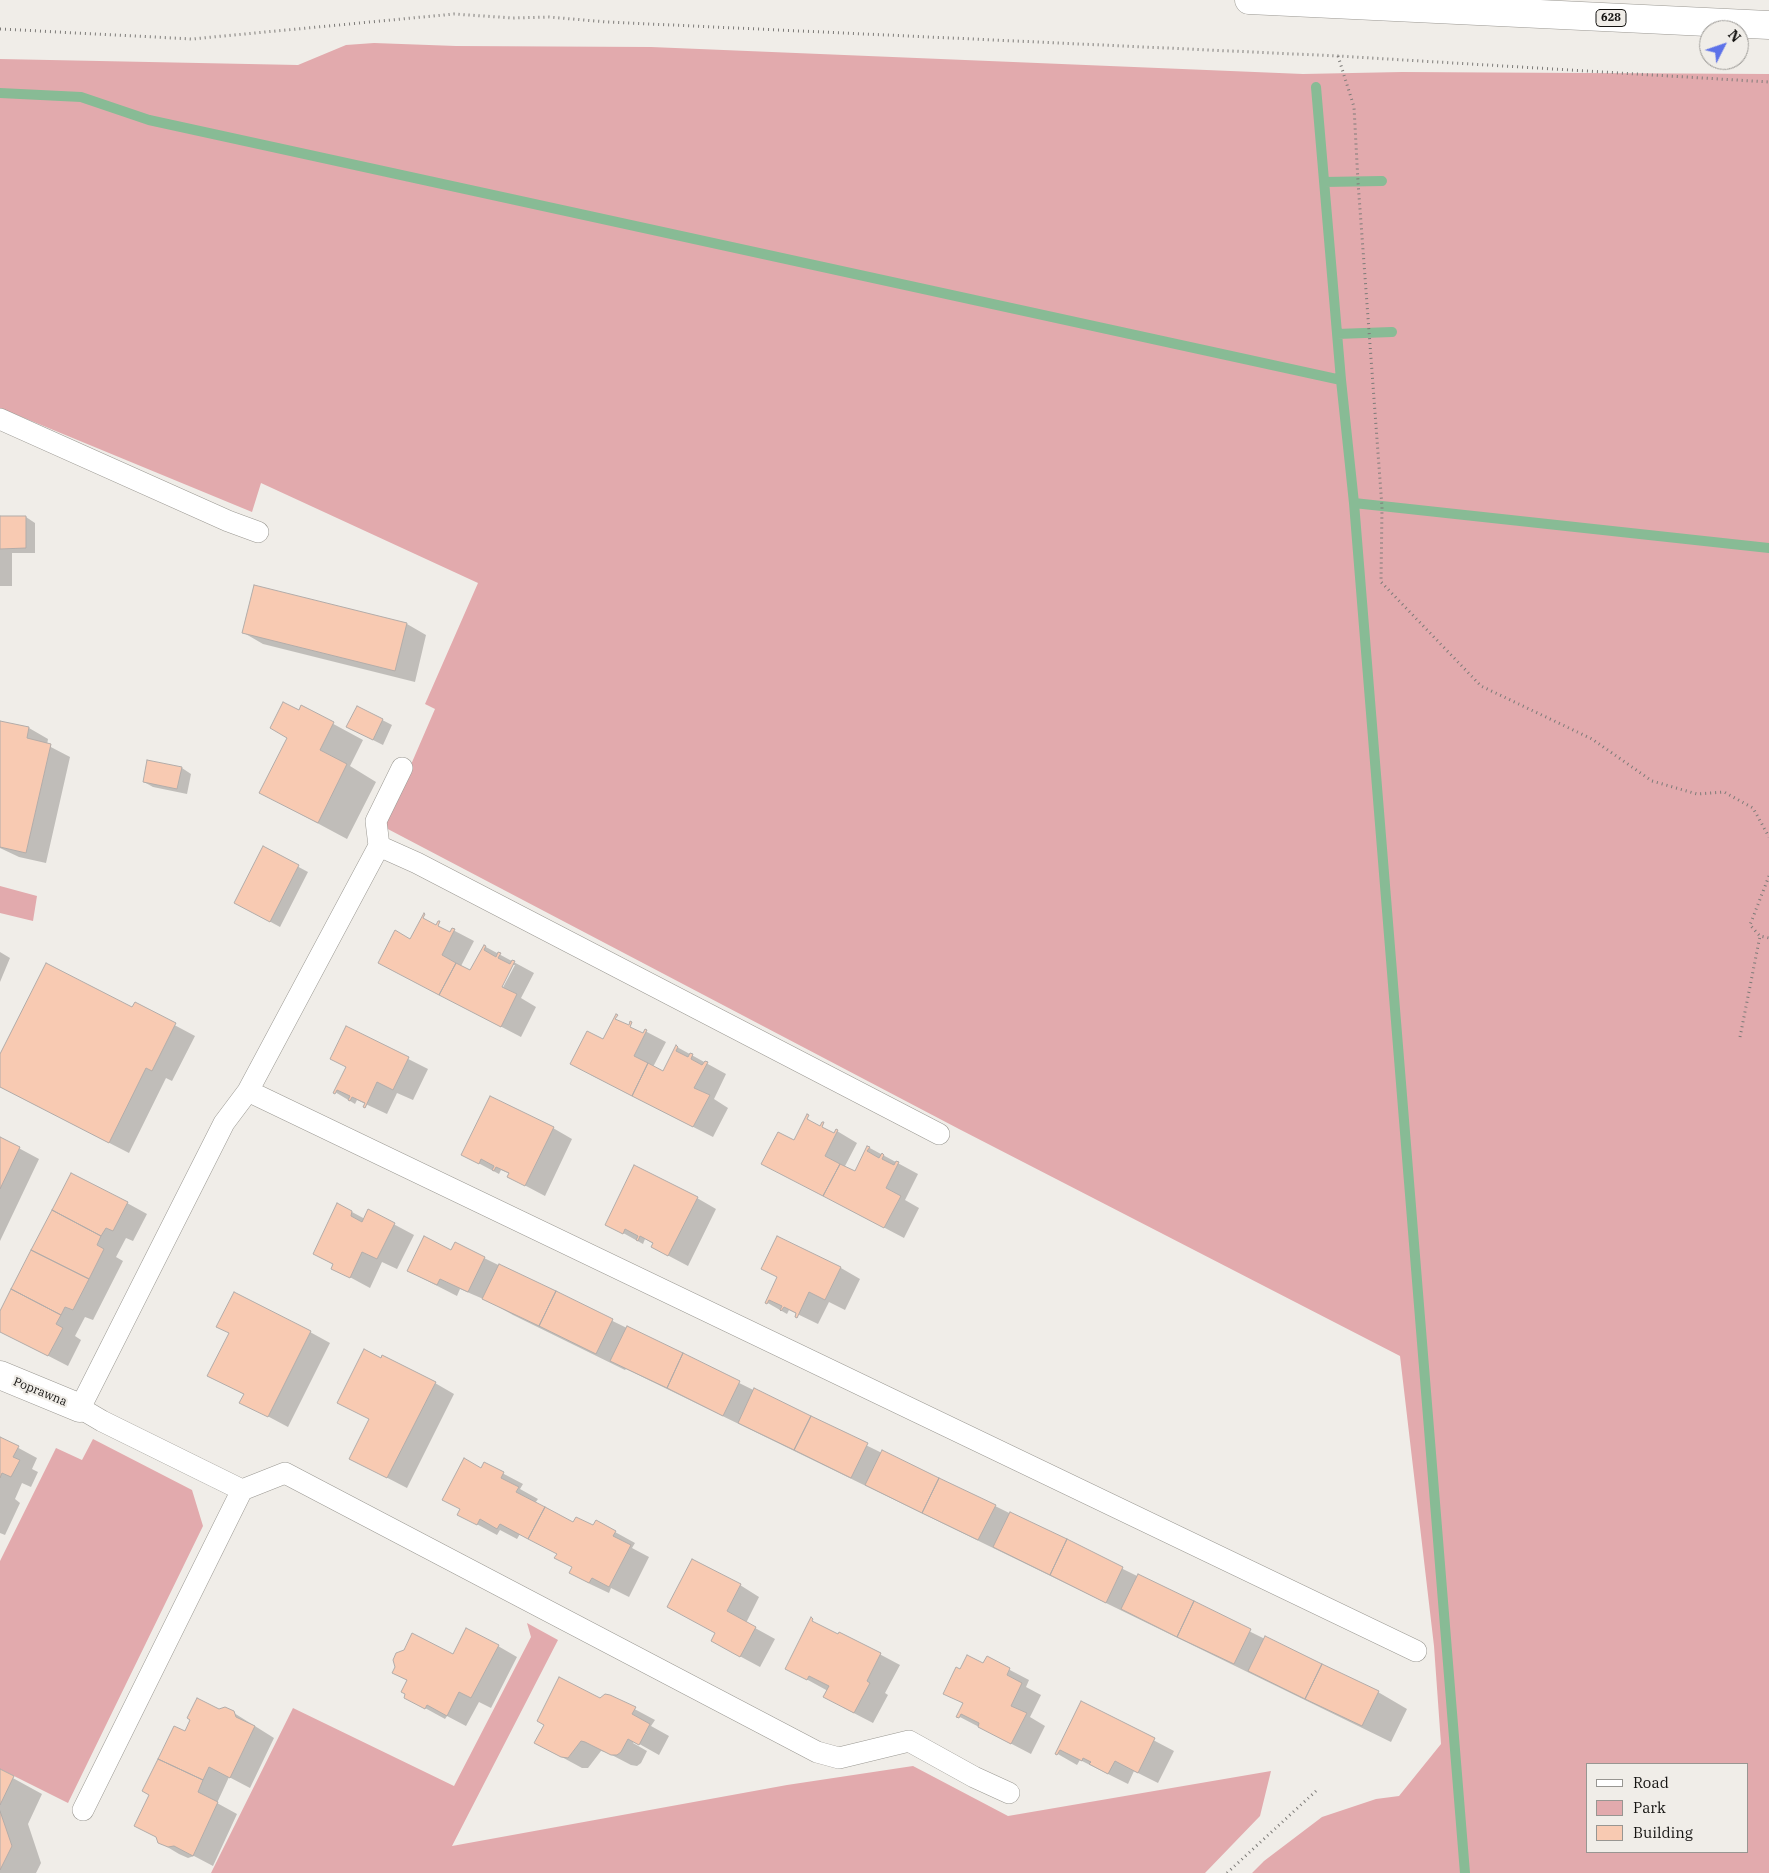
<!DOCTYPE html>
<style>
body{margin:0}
#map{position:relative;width:1769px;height:1873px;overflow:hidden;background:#f0ede8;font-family:"IBM Plex Serif",serif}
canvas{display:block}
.legend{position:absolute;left:1586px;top:1763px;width:162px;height:90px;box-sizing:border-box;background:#f0ede8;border:1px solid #989692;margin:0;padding:6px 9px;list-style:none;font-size:15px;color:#151412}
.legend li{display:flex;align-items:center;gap:10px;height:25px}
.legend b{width:25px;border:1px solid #989692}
.north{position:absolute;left:1699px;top:20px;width:50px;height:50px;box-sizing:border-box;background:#f0ede8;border:1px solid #989692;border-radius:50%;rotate:49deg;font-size:14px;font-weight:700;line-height:20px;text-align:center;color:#151412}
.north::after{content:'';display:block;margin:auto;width:18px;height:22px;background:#5d72e9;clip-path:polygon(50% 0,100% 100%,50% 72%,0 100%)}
</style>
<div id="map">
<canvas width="1769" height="1873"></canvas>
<ul class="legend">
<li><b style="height:6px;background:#fff"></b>Road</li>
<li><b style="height:14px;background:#e2aaad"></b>Park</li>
<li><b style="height:14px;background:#f8cab2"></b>Building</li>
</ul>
<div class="north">N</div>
</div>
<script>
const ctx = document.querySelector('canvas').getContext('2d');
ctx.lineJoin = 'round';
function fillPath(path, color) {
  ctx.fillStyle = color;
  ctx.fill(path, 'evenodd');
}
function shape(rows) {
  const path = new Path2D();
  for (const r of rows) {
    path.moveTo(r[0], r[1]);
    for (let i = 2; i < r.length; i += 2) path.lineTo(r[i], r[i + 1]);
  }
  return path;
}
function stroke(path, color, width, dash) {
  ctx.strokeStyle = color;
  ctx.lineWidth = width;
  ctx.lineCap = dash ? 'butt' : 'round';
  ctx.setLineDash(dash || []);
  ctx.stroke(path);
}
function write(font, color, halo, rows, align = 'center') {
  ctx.font = font + ' "IBM Plex Serif",serif';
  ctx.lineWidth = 4.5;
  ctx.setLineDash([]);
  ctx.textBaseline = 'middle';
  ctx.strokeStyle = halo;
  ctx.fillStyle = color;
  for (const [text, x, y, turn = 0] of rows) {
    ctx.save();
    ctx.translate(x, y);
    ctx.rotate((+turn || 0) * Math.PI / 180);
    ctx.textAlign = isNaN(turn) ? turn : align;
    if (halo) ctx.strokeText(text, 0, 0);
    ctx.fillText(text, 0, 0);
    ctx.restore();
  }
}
const green = shape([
 [374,43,456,46,651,47,1303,74,1402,72,1769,74,1769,1873,1252,1873,1264,1861,1322,1817,1376,1799,1399,1796,1441,1744,1434,1646,1400,1356,959,1129,384,827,435,709,425,704,478,583,261,483,252,512,0,408,0,59,298,65,346,45],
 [1588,1764,1748,1764,1748,1852,1588,1852],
 [0,886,37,896,33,921,0,913],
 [93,1439,192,1490,203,1526,68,1803,0,1769,0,1561,56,1448,82,1460],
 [527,1623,558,1640,452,1846,787,1785,913,1766,1008,1816,1271,1771,1260,1816,1205,1873,211,1873,293,1708,454,1786,531,1637]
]);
const shadow = shape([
 [26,517,35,523,35,553,12,553,12,586,0,586,0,518],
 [255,586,407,624,426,635,415,682,263,644,244,633],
 [302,707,363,740,350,766,376,782,347,839,261,793,289,738],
 [357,707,392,725,383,745,357,732],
 [0,722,29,728,48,739,47,745,70,757,46,863,19,857,0,848],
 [148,762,182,768,191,774,187,794,153,787,144,782],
 [263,848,308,872,280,927,245,908],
 [453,930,474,941,461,966,471,972,484,946,534,973,521,998,536,1007,521,1037,379,963,411,940,450,934],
 [512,965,515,965,500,993,498,992],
 [0,952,10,958,0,982],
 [135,1004,195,1036,172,1081,166,1078,129,1153,0,1087,0,1056,133,1008],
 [347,1028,428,1069,413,1100,397,1093,387,1114,357,1100,355,1104,335,1092,347,1067,332,1059],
 [645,1031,666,1042,653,1067,663,1073,677,1047,726,1074,714,1099,728,1108,713,1137,591,1075,643,1035],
 [553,1128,572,1139,545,1196,509,1177,510,1174,501,1170,499,1174,463,1155],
 [837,1131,857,1143,844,1168,855,1173,868,1147,918,1174,905,1200,919,1208,904,1238,763,1164,794,1141,835,1135],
 [0,1138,39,1159,0,1241],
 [697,1198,716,1209,688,1266,652,1247,654,1244,645,1239,643,1244,607,1224],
 [127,1203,147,1214,133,1241,126,1238,116,1257,123,1261,93,1320,85,1317,75,1336,81,1340,68,1366,0,1331,0,1314],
 [369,1211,414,1235,397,1269,382,1262,370,1288,333,1268,334,1265,314,1254,352,1212,365,1219],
 [452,1251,484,1258,882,1453,995,1506,1265,1639,1378,1692,1407,1709,1391,1742,626,1369,625,1370,513,1315,488,1301,460,1289,457,1296,408,1271],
 [841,1268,860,1279,845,1310,829,1302,818,1324,789,1310,787,1314,766,1302,778,1277],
 [310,1332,330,1343,288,1427,241,1402,245,1395,228,1386],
 [435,1383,454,1394,407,1488,351,1459],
 [0,1438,37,1458,32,1469,38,1472,31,1487,22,1483,15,1499,20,1503,5,1535,0,1533],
 [485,1464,523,1484,520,1489,538,1499,535,1503,574,1523,594,1527,597,1522,635,1543,632,1548,649,1557,629,1597,611,1588,609,1593,590,1584,570,1572,573,1567,558,1554,520,1534,517,1539,500,1530,497,1535,458,1514],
 [740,1585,759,1597,746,1623,775,1639,760,1667,732,1652,716,1633,688,1618],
 [840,1633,900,1665,885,1693,888,1695,873,1723,844,1708,828,1691,786,1668,839,1636],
 [498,1646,517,1657,491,1708,479,1702,466,1726,447,1716,445,1719,425,1708,408,1681,393,1673],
 [987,1658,1029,1680,1026,1687,1041,1695,1030,1717,1045,1726,1031,1754,958,1716,964,1704,945,1693,961,1671,983,1665],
 [610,1696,655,1720,651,1726,669,1736,659,1755,634,1741,633,1743,647,1751,641,1763,637,1766,631,1765,606,1752,601,1751,588,1768,582,1768,536,1743,600,1699],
 [1081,1702,1174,1751,1158,1783,1134,1771,1128,1784,1080,1760,1077,1765,1056,1753],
 [219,1710,234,1713,274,1738,250,1788,229,1777,217,1803,237,1814,213,1866,194,1856,188,1858,179,1854,159,1842,158,1838,136,1826,185,1733],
 [0,1771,42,1794,28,1824,41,1863,36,1873,0,1873]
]);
const stream = shape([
 [1316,87,1341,380,1354,503,1465,1873],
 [0,93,81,97,149,120,1341,380],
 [1324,182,1382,181],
 [1337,334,1392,332],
 [1354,503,1769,548]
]);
const building = shape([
 [0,516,26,516,26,548,0,549,0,516],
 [254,585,407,623,395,671,242,633,254,585],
 [283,702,299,710,301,705,334,722,320,750,347,764,318,823,259,793,287,738,270,728,283,702],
 [357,706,383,719,373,740,346,727,357,706],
 [0,721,29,727,27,738,51,744,26,853,0,847,0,721],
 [147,760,182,767,177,789,143,782,147,760],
 [263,846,299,865,270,922,234,903,263,846],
 [424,913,425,914,423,918,436,925,438,921,440,921,438,926,450,932,452,928,455,929,442,955,456,963,439,995,378,963,395,930,410,939,424,913],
 [484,945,486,946,484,950,496,957,498,952,501,953,498,958,510,964,512,960,515,961,502,987,517,994,501,1027,439,995,456,963,470,970,484,945],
 [46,963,132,1007,135,1002,176,1023,152,1071,146,1068,109,1143,0,1087,0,1054,46,963],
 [616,1014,618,1015,615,1019,629,1025,630,1021,632,1022,630,1027,643,1033,645,1029,647,1030,634,1056,648,1063,632,1096,570,1064,587,1031,603,1039,616,1014],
 [346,1026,409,1057,393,1090,377,1082,365,1108,363,1107,365,1103,352,1097,350,1101,348,1100,350,1096,337,1090,335,1094,333,1093,346,1067,330,1059,346,1026],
 [676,1045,678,1047,676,1051,688,1057,690,1053,693,1054,691,1059,702,1065,705,1061,708,1062,694,1088,710,1095,693,1127,632,1096,648,1063,663,1071,676,1045],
 [490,1096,554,1127,525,1186,507,1177,509,1173,496,1167,494,1171,492,1170,494,1166,481,1159,479,1164,461,1155,490,1096],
 [807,1114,809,1115,807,1119,820,1126,822,1122,824,1122,822,1127,834,1133,836,1129,838,1130,825,1156,840,1164,823,1196,761,1164,778,1132,794,1140,807,1114],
 [0,1137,20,1147,0,1189,0,1137],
 [867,1146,870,1147,867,1151,879,1158,882,1153,884,1155,882,1159,894,1165,896,1161,899,1162,886,1188,901,1196,884,1228,823,1196,840,1164,855,1171,867,1146],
 [634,1165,698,1197,668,1256,651,1247,653,1243,640,1236,638,1241,636,1240,638,1236,625,1229,623,1234,605,1225,634,1165],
 [71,1173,128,1202,113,1231,106,1228,101,1236,52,1210,71,1173],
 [337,1203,352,1211,351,1216,362,1222,368,1209,395,1223,377,1259,362,1252,350,1278,331,1269,333,1264,313,1254,337,1203],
 [52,1210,101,1236,97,1245,104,1249,89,1279,31,1250,52,1210],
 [424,1236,451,1250,455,1242,485,1257,468,1292,440,1279,437,1285,407,1271,424,1236],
 [777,1236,841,1267,825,1300,809,1292,797,1318,795,1317,796,1313,784,1307,781,1311,780,1310,782,1306,769,1300,767,1304,765,1303,777,1277,761,1269,777,1236],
 [31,1250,89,1279,73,1310,65,1307,61,1315,11,1289,31,1250],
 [499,1264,556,1291,539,1326,482,1299,499,1264],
 [11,1289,61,1315,56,1324,63,1328,48,1356,0,1332,0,1311,11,1289],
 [556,1291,613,1319,596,1354,539,1326,556,1291],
 [234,1292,311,1331,268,1417,239,1403,244,1394,207,1376,229,1333,216,1327,234,1292],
 [627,1326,683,1353,667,1388,610,1361,627,1326],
 [364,1349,381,1358,382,1355,436,1382,387,1478,349,1459,369,1419,337,1403,364,1349],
 [683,1353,740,1381,723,1416,667,1388,683,1353],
 [754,1388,811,1416,794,1450,738,1423,754,1388],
 [811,1416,868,1443,851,1478,794,1450,811,1416],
 [0,1437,19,1446,13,1457,20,1460,11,1477,2,1473,0,1478,0,1437],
 [882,1450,939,1478,922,1513,865,1485,882,1450],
 [464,1458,481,1468,484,1462,504,1472,501,1478,519,1487,516,1492,545,1507,528,1539,500,1524,497,1529,480,1519,477,1525,457,1515,460,1509,442,1500,464,1458],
 [939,1478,996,1505,978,1540,922,1513,939,1478],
 [545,1507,573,1522,576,1517,593,1525,596,1520,616,1531,613,1536,631,1545,609,1587,592,1578,589,1583,569,1573,572,1567,554,1558,557,1554,528,1539,545,1507],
 [1010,1512,1067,1539,1050,1575,993,1547,1010,1512],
 [1067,1539,1123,1567,1106,1603,1050,1575,1067,1539],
 [692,1559,741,1584,727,1611,756,1627,740,1657,711,1641,715,1633,667,1607,692,1559],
 [1138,1574,1194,1601,1177,1637,1121,1609,1138,1574],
 [1194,1601,1251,1629,1234,1664,1177,1637,1194,1601],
 [811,1617,813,1619,812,1621,838,1634,839,1632,881,1653,867,1681,870,1683,854,1713,823,1697,829,1686,809,1676,807,1680,785,1669,811,1617],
 [466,1628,499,1645,471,1698,459,1692,447,1716,427,1705,425,1709,404,1698,405,1694,401,1692,407,1680,392,1673,395,1667,393,1660,396,1653,404,1650,412,1633,453,1654,466,1628],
 [1265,1636,1322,1664,1305,1699,1248,1671,1265,1636],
 [967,1655,983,1663,987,1656,1010,1668,1007,1675,1022,1683,1011,1706,1027,1713,1011,1744,978,1727,979,1723,961,1714,959,1718,956,1717,963,1703,943,1694,956,1667,960,1669,967,1655],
 [1322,1664,1379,1691,1362,1726,1305,1699,1322,1664],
 [559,1677,600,1698,605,1694,610,1695,636,1707,632,1714,650,1724,639,1745,628,1739,621,1752,617,1755,611,1755,585,1742,581,1741,568,1758,561,1757,534,1743,544,1725,537,1721,559,1677],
 [197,1698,219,1709,225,1707,234,1711,236,1717,255,1726,230,1778,209,1767,203,1780,158,1759,174,1726,185,1731,190,1720,187,1718,197,1698],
 [1081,1701,1155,1738,1138,1773,1115,1761,1108,1774,1089,1764,1091,1762,1083,1758,1082,1761,1060,1750,1057,1755,1055,1754,1081,1701],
 [158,1759,203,1780,198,1792,218,1802,193,1856,174,1846,168,1847,158,1843,156,1837,134,1826,149,1795,142,1791,158,1759],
 [0,1769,14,1776,0,1805,0,1769],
 [0,1811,12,1846,0,1870,0,1811]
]);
const path = shape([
 [0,29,192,39,454,14,513,18,549,17,607,22,1338,56,1769,82],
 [1338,56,1354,107,1358,182,1382,507,1381,582,1481,686,1592,739,1652,781,1697,794,1724,792,1753,808,1769,837],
 [1769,876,1750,925,1760,936,1769,938],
 [1740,1037,1760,936],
 [1227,1873,1316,1791]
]);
const service = shape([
 [0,419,228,521,258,532],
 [379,846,417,863,939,1134],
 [248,1091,1416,1651],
 [242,1490,102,1421,80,1408,224,1123,248,1091,379,846,376,821,402,768],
 [83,1810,242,1490,285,1473,817,1752,839,1758,909,1741,974,1777,1009,1793]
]);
const minor = shape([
 [0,1375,80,1408]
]);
const primary = shape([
 [1249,0,1769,25]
]);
const shields = [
 [1611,18,30]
];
const shieldNames = [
 ["628",1611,18]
];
const streetNames = [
 ["Poprawna",40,1392,22]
];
fillPath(green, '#e2aaad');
fillPath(shadow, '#0003');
stroke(stream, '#88bb95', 10);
fillPath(building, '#f8cab2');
stroke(building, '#b2aca9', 1);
stroke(service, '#9a9892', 22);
stroke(minor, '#9a9892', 29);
stroke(primary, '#9a9892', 29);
stroke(path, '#7d7b78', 3, [1, 4]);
stroke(service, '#fff', 21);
stroke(minor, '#fff', 28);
stroke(primary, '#fff', 28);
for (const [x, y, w] of shields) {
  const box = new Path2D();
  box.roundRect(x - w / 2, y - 8.5, w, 17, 4);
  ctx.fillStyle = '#f0ede8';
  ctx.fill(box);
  stroke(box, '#151412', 1);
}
write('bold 11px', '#151412', null, shieldNames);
write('12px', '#151412', '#f0ede8', streetNames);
</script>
